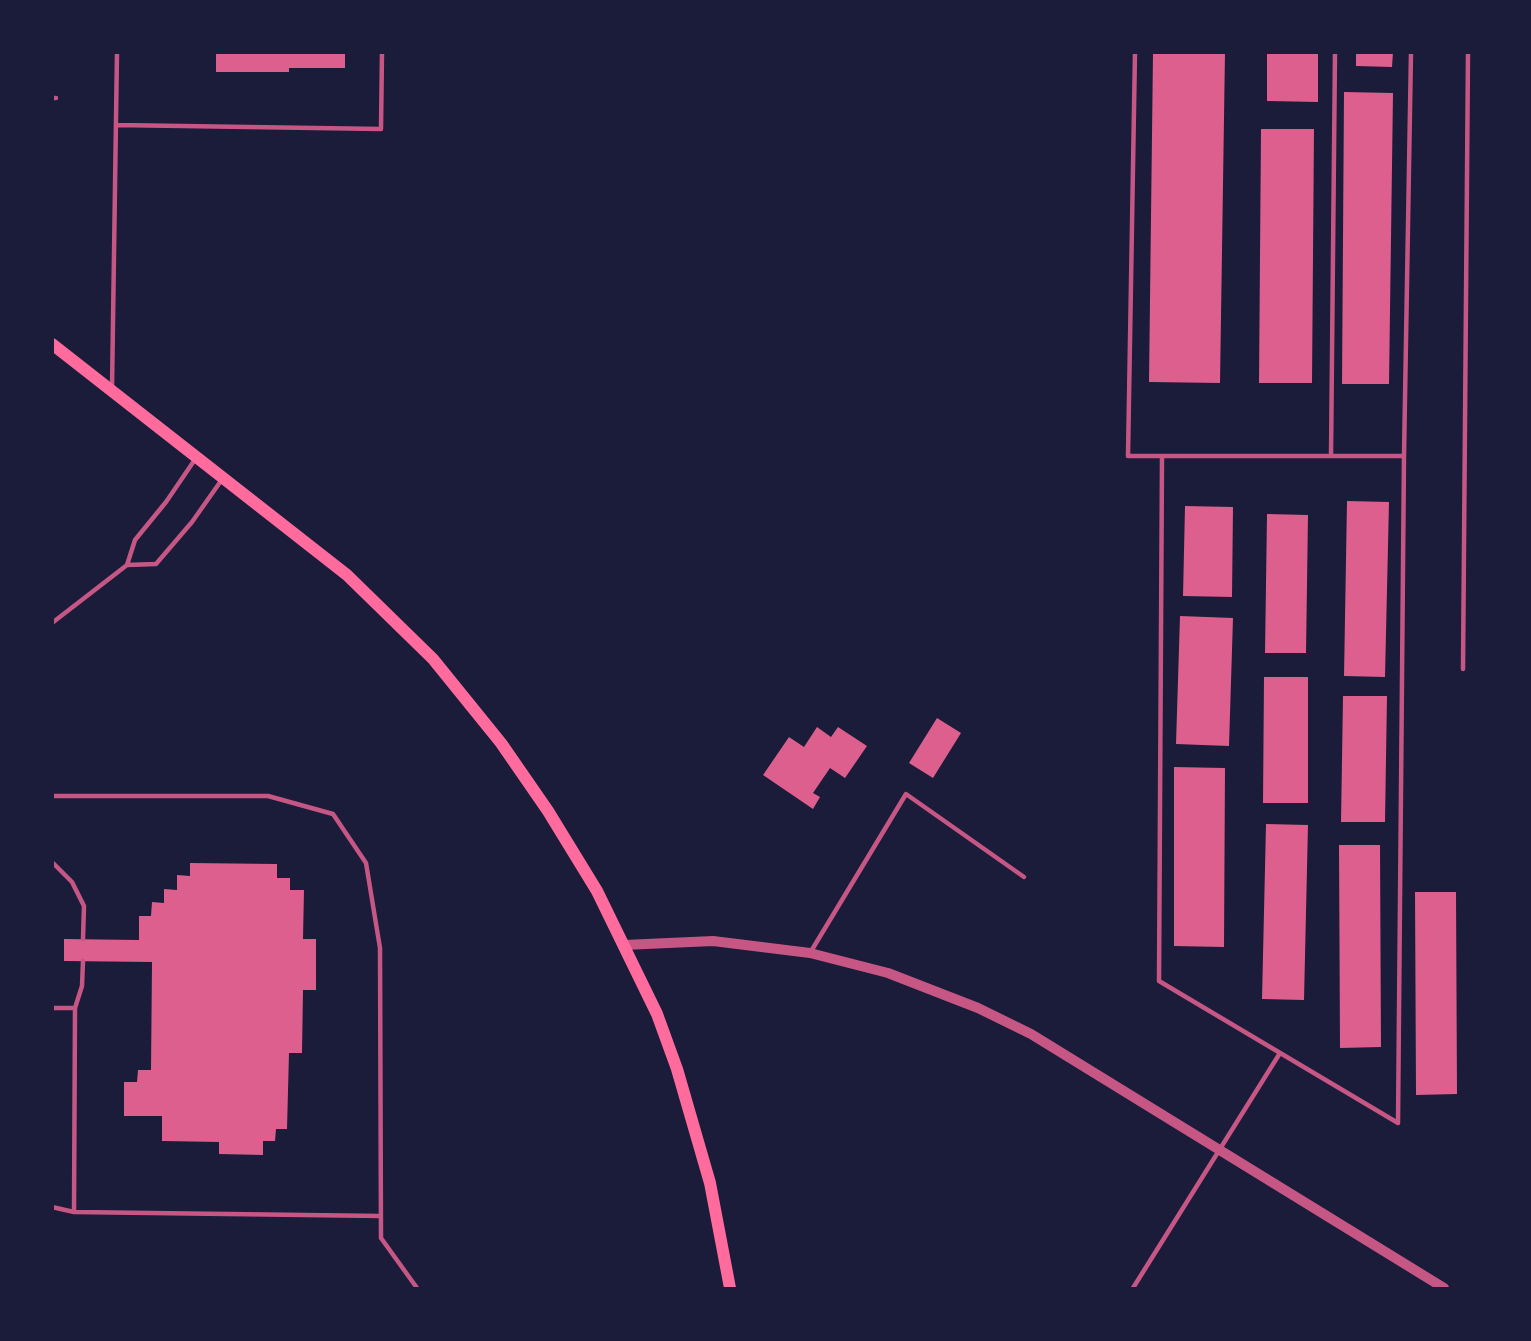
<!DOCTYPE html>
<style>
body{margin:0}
#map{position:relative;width:1531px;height:1341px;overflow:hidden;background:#1b1b3a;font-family:"Golos Text",sans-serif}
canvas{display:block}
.frame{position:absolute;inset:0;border:54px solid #1b1b3a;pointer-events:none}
</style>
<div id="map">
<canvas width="1531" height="1341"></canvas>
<div class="frame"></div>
</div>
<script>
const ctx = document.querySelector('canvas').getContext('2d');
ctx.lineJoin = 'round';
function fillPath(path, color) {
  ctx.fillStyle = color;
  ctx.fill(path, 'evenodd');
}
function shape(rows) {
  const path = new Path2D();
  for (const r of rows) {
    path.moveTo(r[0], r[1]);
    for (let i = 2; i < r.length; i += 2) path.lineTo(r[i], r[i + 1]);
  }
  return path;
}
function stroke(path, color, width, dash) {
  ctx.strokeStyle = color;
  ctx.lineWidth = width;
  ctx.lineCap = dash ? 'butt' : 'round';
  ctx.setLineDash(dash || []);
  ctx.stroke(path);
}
const building = shape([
 [216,52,345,52,345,68,289,68,289,72,216,72],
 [1153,52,1225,52,1220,383,1149,382],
 [1267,52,1318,52,1318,102,1267,101],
 [1356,52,1393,52,1392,67,1356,66],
 [1344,92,1393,93,1389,384,1342,384],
 [1261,129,1314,129,1312,383,1259,383],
 [1347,501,1389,502,1385,677,1344,676],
 [1185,506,1233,507,1232,597,1183,596],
 [1267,514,1308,515,1306,653,1265,653],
 [1180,616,1233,618,1229,746,1176,744],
 [1264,677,1308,677,1308,803,1263,803],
 [1343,696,1387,696,1385,822,1341,822],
 [937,718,961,733,933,778,909,763],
 [817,727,831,737,838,727,867,746,845,778,830,768,813,793,820,797,813,809,763,775,789,737,804,747],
 [1174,767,1225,768,1224,947,1174,946],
 [1266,824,1308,825,1304,1000,1262,999],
 [1339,845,1380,845,1381,1047,1340,1048],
 [190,863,277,864,277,878,290,878,290,890,304,890,303,939,316,939,316,990,303,990,302,1053,289,1053,287,1129,276,1129,275,1141,263,1141,263,1155,219,1154,219,1142,162,1141,162,1116,124,1116,124,1082,137,1082,138,1070,151,1070,152,962,64,961,64,939,139,940,139,916,151,916,152,902,164,903,164,889,177,890,177,875,190,876],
 [1415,892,1456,892,1457,1094,1416,1095]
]);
const service = shape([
 [1135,52,1128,456,1404,456,1411,52],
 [52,98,56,98],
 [116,125,381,129,382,52],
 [112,389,117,52],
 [1162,456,1159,981,1398,1123,1404,456],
 [1331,456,1335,52],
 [127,565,156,564,192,522,223,478],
 [52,623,127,565,135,540,166,502,196,458],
 [1463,669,1468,52],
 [52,796,268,796,333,814,366,863,380,948,381,1238,417,1288],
 [52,862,72,882,84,906,83,939],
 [810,953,906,794,1024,877],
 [52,1008,75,1008,82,986,83,961],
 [52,1207,74,1212,75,1008],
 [74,1212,381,1216],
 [1133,1288,1280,1053]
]);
const tertiary = shape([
 [624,945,713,941,810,953,888,973,978,1008,1031,1034,1444,1288]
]);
const secondary = shape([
 [52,344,347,575,433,659,501,743,548,811,597,891,657,1014,677,1069,710,1183,730,1288]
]);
fillPath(building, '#dd5f8e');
stroke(service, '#c65784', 4.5);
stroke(tertiary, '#c65784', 10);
stroke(secondary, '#ff6b9d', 12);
</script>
